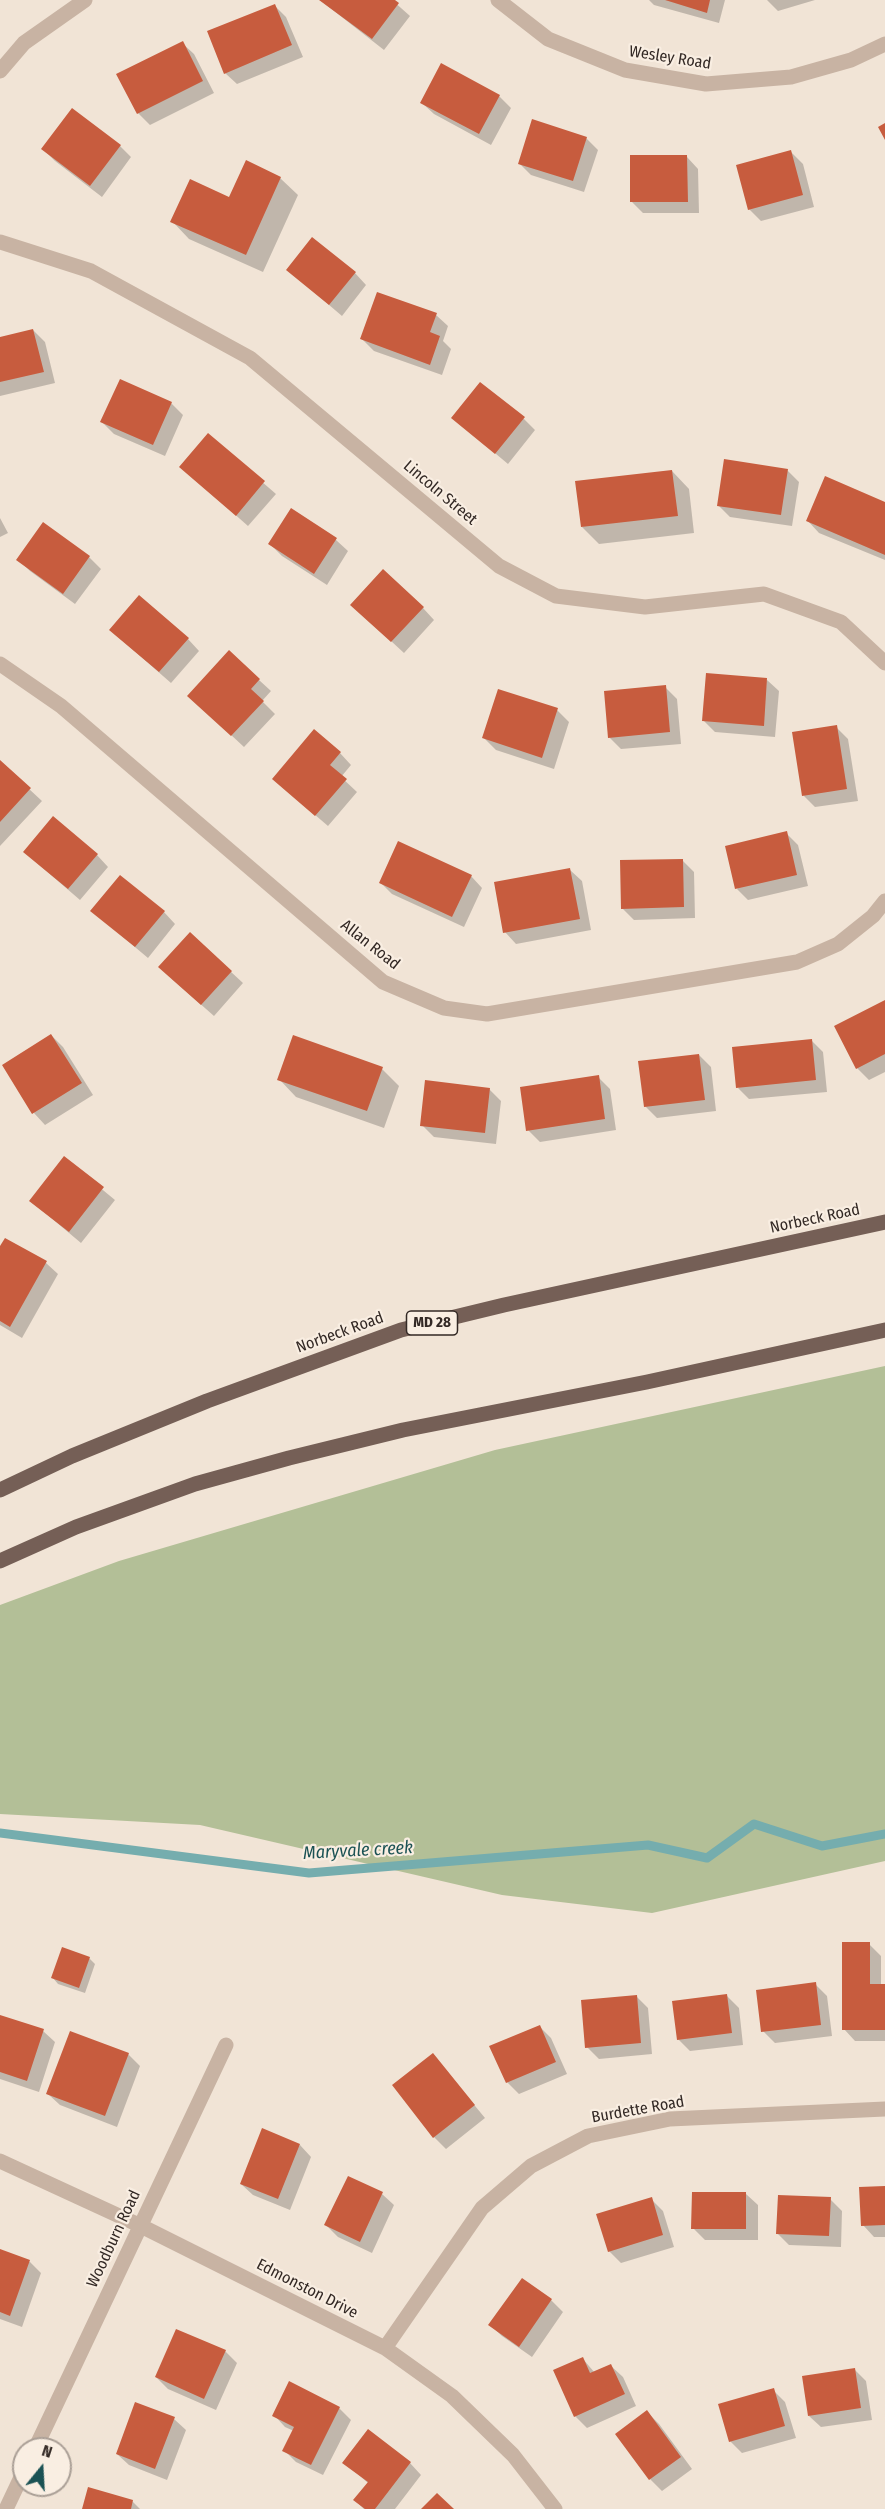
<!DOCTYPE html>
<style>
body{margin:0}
#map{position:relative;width:885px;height:2509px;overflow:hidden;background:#f1e4d6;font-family:"Fira Sans Condensed",sans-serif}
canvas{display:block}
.north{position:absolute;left:12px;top:2437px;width:60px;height:60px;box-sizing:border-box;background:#f9eee2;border:2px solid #aa9f96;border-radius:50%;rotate:18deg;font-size:16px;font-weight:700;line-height:24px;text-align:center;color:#332925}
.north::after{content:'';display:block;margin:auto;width:21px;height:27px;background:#1b5254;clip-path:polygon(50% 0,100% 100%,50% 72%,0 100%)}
</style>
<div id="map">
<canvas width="885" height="2509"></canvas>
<div class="north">N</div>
</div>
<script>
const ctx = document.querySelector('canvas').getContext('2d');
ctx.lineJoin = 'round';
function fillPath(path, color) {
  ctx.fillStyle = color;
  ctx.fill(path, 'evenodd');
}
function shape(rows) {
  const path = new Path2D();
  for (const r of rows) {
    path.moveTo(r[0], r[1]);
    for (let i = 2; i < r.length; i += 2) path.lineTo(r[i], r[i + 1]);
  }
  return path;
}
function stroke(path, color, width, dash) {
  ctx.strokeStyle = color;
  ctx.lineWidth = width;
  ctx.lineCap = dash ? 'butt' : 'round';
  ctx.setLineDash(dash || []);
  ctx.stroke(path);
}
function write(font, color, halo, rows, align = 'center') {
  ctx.font = font + ' "Fira Sans Condensed",sans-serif';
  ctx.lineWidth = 4.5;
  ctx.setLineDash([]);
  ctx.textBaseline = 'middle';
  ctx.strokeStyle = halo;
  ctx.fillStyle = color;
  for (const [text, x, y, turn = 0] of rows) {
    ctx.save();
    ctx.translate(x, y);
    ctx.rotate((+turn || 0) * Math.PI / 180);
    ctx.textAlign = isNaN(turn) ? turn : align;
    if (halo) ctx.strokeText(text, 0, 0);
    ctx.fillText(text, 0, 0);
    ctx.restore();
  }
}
const green = shape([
 [885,1366,885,1861,652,1913,502,1895,200,1825,0,1814,0,1605,119,1561,495,1450]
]);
const shadow = shape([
 [320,0,392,0,410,16,384,50],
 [649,0,725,0,719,23,654,5],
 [767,0,815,0,778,11],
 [274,5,286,17,303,57,237,84,225,73],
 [182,43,194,54,214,93,150,125,138,113],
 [499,96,511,108,491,145,434,114,422,103],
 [586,138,598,150,584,192,531,175,519,163],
 [120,146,131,157,102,197,55,161,43,149],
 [791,152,803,164,814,207,761,221,749,209],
 [687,157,698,169,699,213,643,213,632,202],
 [280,178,298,195,263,272,189,239,172,221],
 [288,270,355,273,366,285,342,316],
 [378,294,436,315,448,326,443,341,451,349,442,375,374,351,362,339],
 [33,330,45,342,55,383,0,396,0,338],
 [171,403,183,415,165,456,114,434,102,422],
 [453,418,524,419,535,430,508,464],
 [208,435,276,494,248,526,181,467],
 [787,470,799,482,792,526,730,517,718,505],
 [672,471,689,489,694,533,599,544,582,527],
 [885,504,885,560,819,533,808,521],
 [292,511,336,540,348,551,327,585,282,556,270,544],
 [0,518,8,533,0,537],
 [44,524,89,557,101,569,75,604,30,571,18,559],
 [423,608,434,620,404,653,364,616],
 [188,639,199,651,171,683,123,641],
 [259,680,271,691,262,701,275,714,244,747,201,707],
 [767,680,779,691,775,737,715,732,703,720],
 [665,687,677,699,681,744,621,749,609,737],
 [557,710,569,722,554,769,496,750,484,738],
 [836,727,848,739,858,801,815,807,804,796],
 [340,753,351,765,341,777,357,792,328,826,286,790],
 [0,762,42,801,0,846],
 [786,833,798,845,808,886,748,900,737,889],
 [97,855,108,867,80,900,37,863],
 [683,861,694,872,695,918,634,920,622,908],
 [570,870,582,881,591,930,516,944,505,932],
 [471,876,482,888,464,927,392,894,381,883],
 [92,911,164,912,175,924,148,958],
 [190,934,243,983,214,1016,172,979],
 [885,1002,885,1072,869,1080,857,1068],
 [51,1035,63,1047,93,1095,45,1125,34,1113],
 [811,1040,823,1052,827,1092,749,1099,738,1088],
 [699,1055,711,1067,716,1111,657,1118,645,1106],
 [382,1069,399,1086,384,1128,296,1097,279,1079],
 [598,1077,610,1089,616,1130,540,1142,528,1130],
 [489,1089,501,1101,496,1144,434,1137,422,1125],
 [64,1158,115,1200,81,1243,31,1201],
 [0,1250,46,1263,58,1274,22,1338,0,1325],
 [869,1944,881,1956,881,1985,885,1985,885,2041,855,2041,844,2029],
 [89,1958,95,1964,85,1993,58,1984,53,1978],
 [815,1984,827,1996,832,2036,775,2043,763,2031],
 [636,1996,648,2008,652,2054,599,2059,587,2047],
 [727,1996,739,2008,743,2045,690,2051,678,2039],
 [0,2017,43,2031,55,2042,39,2092,0,2079],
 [539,2026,551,2038,567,2074,519,2094,507,2082],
 [128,2054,140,2066,117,2127,60,2105,48,2094],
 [433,2055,485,2118,446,2149,434,2137],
 [300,2145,311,2157,290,2210,253,2195,241,2184],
 [885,2187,885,2237,874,2237,863,2225],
 [382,2194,394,2205,372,2253,338,2237,326,2225],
 [746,2194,758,2205,758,2240,705,2240,693,2228],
 [651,2199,663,2211,674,2247,621,2263,609,2251],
 [830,2199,842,2211,841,2247,789,2245,777,2233],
 [0,2251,30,2262,41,2273,22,2327,0,2319],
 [522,2280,551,2300,563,2312,532,2357,502,2336,490,2325],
 [225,2351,237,2363,216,2410,168,2389,156,2377],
 [583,2359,595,2373,611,2366,623,2377,636,2406,587,2428,575,2416],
 [855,2370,866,2381,872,2420,821,2427,809,2416],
 [773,2390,785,2402,796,2438,742,2453,730,2441],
 [339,2408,351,2420,323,2475,296,2462,284,2450,294,2431,285,2427,274,2415],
 [647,2412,659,2424,692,2469,662,2491,650,2479],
 [174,2419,186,2430,167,2480,129,2465,117,2454],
 [344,2462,410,2463,421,2475,395,2509,364,2509,355,2500,368,2483],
 [132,2501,140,2509,84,2509]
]);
const stream = shape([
 [0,1833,309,1873,648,1845,707,1858,754,1824,822,1846,885,1834]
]);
const building = shape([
 [319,0,395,0,399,3,372,39],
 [665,0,710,0,707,13],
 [275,4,292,45,224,74,207,31],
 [183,41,203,81,137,114,116,74],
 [441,63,500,95,479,134,420,103],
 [72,108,121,145,90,186,41,149],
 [532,119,587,137,573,181,518,164],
 [885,123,885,140,878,127],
 [791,150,803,195,748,210,736,165],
 [630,155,687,155,688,202,630,202],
 [246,160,281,177,246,255,170,222,190,179,229,197],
 [312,237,356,272,329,305,286,270],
 [377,292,437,313,430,332,440,336,430,365,360,339],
 [33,329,44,372,0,382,0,337],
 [120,379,172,402,153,445,100,422],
 [480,382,525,417,495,454,451,418],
 [208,433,265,481,236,516,179,467],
 [724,459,788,469,781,515,717,506],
 [672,470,678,516,581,527,575,481],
 [825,476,885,502,885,555,806,521],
 [291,508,337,538,314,574,268,544],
 [43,522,90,556,63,594,16,560],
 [383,569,424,607,391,642,350,605],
 [139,595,189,638,159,672,109,630],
 [229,650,260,679,251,689,264,701,231,736,187,696],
 [706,673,767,678,764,726,702,721],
 [666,685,670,732,608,738,604,691],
 [498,689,558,708,542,758,482,738],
 [837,725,847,789,802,796,792,732],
 [314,729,341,752,330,765,347,779,315,816,272,779],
 [0,760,31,788,0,822],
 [53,816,98,854,68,889,23,852],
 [787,831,797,875,735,889,725,846],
 [398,841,472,875,452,917,379,883],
 [683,859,684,907,621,909,620,860],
 [570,868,580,919,503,933,494,882],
 [120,875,165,911,135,947,90,911],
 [190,932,232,971,201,1005,158,967],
 [885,1000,885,1054,856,1069,834,1026],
 [51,1034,82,1083,32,1114,2,1065],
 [293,1035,383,1067,367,1111,277,1080],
 [812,1039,816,1080,736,1088,732,1047],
 [699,1054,705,1100,644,1107,638,1061],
 [599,1075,605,1119,526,1131,520,1087],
 [425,1080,490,1088,485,1133,420,1126],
 [64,1156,104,1187,69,1232,29,1201],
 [5,1238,47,1261,10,1327,0,1321,0,1246],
 [842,1942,870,1942,870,1984,885,1984,885,2030,842,2030],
 [62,1947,90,1957,79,1988,51,1978],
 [816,1982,821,2025,761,2032,756,1990],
 [727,1994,732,2033,677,2040,672,2001],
 [637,1995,641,2043,585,2048,581,2000],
 [0,2015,44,2029,27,2081,0,2072],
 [540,2025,556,2062,506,2083,489,2046],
 [70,2031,129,2053,105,2116,46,2094],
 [433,2053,475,2105,433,2138,392,2085],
 [262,2128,300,2144,278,2199,240,2184],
 [348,2176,383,2192,360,2242,324,2225],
 [885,2186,885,2225,861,2226,859,2187],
 [692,2192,746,2192,746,2229,691,2229],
 [778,2195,831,2197,829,2236,776,2234],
 [652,2197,663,2235,608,2252,596,2214],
 [0,2249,30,2260,10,2316,0,2312],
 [522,2278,552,2299,519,2347,488,2325],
 [176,2329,226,2350,204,2399,155,2377],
 [583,2357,590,2373,611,2364,625,2394,574,2417,553,2370],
 [855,2368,861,2408,808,2416,802,2376],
 [289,2381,340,2407,311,2465,282,2451,294,2427,272,2416],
 [774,2388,785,2426,729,2442,718,2404],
 [135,2402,175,2417,155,2469,116,2454],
 [647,2410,681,2457,649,2480,615,2434],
 [368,2429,411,2462,375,2509,365,2509,353,2500,368,2482,342,2463],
 [88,2487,133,2500,131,2509,82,2509],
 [437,2493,454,2509,421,2509]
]);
const minor = shape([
 [498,0,548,39,625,70,706,84,791,77,851,60,885,44],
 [0,71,24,43,85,0],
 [0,242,91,271,250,358,499,566,556,596,645,607,764,594,841,622,885,663],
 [0,664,61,706,383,982,444,1008,487,1014,797,962,838,944,873,916,885,901],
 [0,2161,141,2226,385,2348,452,2396,513,2455,555,2509],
 [385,2348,482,2208,531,2166,588,2136,670,2119,885,2109],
 [35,2449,226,2045],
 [6,2509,24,2471]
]);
const major = shape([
 [0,1490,72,1456,207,1401,401,1330,504,1305,885,1222],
 [0,1561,76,1527,195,1484,289,1458,403,1430,647,1382,885,1330]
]);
const shields = [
 [432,1323,51]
];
const shieldNames = [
 ["MD 28",432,1323]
];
const streetNames = [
 ["Wesley Road",670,58,9],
 ["Lincoln Street",440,493,40],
 ["Allan Road",370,945,38],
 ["Norbeck Road",815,1219,-12],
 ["Norbeck Road",340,1333,-20],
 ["Burdette Road",638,2110,-10],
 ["Woodburn Road",114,2239,-65],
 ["Edmonston Drive",307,2289,27]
];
const waterNames = [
 ["Maryvale creek",358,1851,-3]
];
fillPath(green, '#b3bf97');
fillPath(shadow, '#0003');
stroke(stream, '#75adae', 9);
fillPath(building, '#c75c3e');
stroke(minor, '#c8b3a3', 15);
stroke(major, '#755f56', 15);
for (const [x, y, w] of shields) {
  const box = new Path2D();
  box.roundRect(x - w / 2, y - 12, w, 24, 4.5);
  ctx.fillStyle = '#f9eee2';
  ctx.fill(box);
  stroke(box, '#332925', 1.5);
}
write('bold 15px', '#332925', null, shieldNames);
write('16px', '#332925', '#f9eee2', streetNames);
write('italic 18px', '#1b5254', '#f9eee2', waterNames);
</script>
